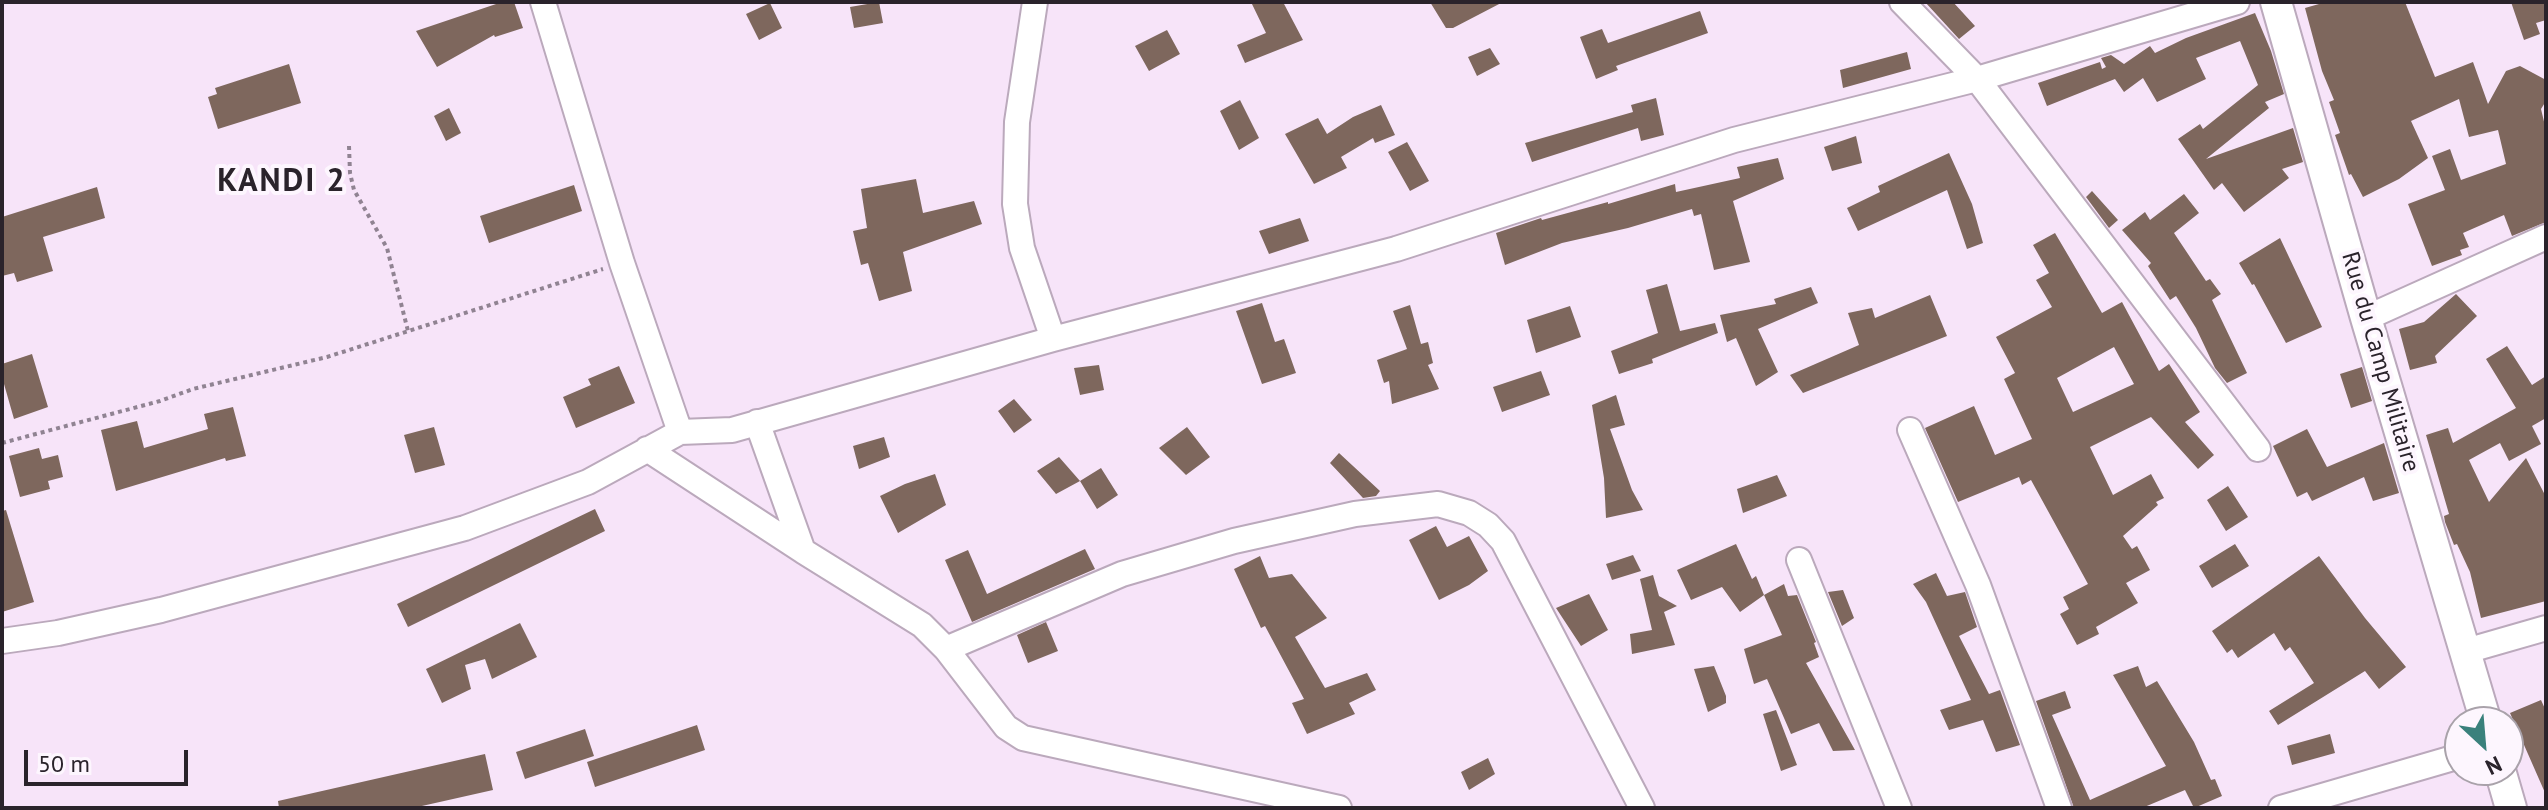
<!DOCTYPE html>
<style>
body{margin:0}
#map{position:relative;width:2548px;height:810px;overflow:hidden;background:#f7e4f9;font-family:"PT Sans",sans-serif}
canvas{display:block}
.frame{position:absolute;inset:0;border:4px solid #2a232b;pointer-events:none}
.north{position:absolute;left:2444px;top:706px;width:80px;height:80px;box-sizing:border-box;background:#fdf6fe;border:2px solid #a9a2aa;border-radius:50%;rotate:154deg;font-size:22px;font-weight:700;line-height:32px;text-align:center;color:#2a232b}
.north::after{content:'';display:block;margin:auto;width:28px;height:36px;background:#3a817c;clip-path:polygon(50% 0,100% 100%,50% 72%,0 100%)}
.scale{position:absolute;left:24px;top:750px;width:164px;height:36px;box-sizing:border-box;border:4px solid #2a232b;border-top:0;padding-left:10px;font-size:24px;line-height:28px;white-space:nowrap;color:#2a232b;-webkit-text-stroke:6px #fdf6fe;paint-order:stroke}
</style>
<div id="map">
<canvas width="2548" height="810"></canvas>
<div class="frame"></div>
<div class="north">N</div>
<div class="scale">50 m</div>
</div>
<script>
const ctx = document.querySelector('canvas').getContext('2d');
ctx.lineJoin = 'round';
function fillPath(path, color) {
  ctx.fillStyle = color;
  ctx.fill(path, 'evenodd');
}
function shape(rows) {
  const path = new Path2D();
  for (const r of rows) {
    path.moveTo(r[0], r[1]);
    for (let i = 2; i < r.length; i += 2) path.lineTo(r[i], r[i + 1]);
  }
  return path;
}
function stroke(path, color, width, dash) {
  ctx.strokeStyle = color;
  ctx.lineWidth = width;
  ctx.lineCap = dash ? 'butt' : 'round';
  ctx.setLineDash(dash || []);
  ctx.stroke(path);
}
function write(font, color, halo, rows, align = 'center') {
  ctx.font = font + ' "PT Sans",sans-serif';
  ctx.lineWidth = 8;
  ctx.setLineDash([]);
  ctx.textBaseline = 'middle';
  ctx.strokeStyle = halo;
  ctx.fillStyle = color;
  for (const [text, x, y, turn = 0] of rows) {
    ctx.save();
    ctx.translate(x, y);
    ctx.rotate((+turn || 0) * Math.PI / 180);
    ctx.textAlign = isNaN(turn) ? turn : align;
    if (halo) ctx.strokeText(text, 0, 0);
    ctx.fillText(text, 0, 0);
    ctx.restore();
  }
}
const building = shape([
 [502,2,514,2,523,28,495,37,494,35,437,67,416,31],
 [879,2,883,23,854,28,850,7],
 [1251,2,1283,2,1303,40,1245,63,1237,45,1266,33],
 [1430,2,1503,2,1453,28,1446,28],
 [1925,2,1953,2,1975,26,1959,39],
 [2326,2,2405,2,2435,77,2473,62,2488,104,2506,71,2520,66,2546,80,2546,101,2541,109,2546,130,2546,222,2512,236,2504,215,2463,233,2469,247,2460,250,2462,255,2432,266,2408,204,2445,190,2432,156,2450,149,2461,180,2506,164,2498,130,2469,137,2459,99,2411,121,2428,158,2399,179,2363,197,2351,174,2349,175,2335,135,2340,133,2329,102,2334,100,2322,71,2305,8],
 [2511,2,2546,2,2546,20,2536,23,2540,34,2524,40],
 [770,3,782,28,759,40,746,14],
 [1700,11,1708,33,1616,66,1618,70,1596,79,1580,37,1602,29,1608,43],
 [2255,13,2271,51,2284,94,2265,102,2269,108,2206,159,2293,128,2303,162,2282,169,2289,178,2244,212,2222,183,2214,190,2178,139,2200,124,2203,129,2258,85,2240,41,2196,58,2206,79,2157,102,2143,78,2124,92,2115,79,2047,106,2038,83,2100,62,2102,69,2106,67,2101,58,2111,55,2124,64,2150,46,2155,53,2186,38],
 [1167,30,1180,54,1149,71,1135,46],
 [1490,48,1500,64,1477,76,1468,57],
 [1907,52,1911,69,1843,88,1840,70],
 [289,64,301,103,218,129,208,97,217,94,215,88],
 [1656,98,1664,135,1641,141,1638,128,1532,162,1525,143,1633,112,1631,105],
 [1240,100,1259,138,1239,150,1220,111],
 [1381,105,1395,135,1375,143,1373,138,1341,157,1347,168,1314,184,1285,134,1318,118,1327,134,1353,117],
 [449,108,461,133,446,141,434,116],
 [1856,136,1862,163,1832,171,1824,147],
 [1407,142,1429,181,1410,191,1388,152],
 [1949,153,1972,204,1983,243,1967,249,1947,190,1858,231,1847,208,1880,192,1878,186],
 [1778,158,1784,179,1733,201,1750,262,1714,270,1701,214,1694,216,1692,209,1628,228,1562,243,1505,265,1496,233,1541,218,1542,220,1608,202,1608,204,1675,184,1676,192,1740,178,1737,167],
 [916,179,923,213,974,201,982,224,903,252,912,291,879,301,868,263,861,265,853,231,867,228,861,189],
 [574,185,582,211,489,243,480,216],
 [97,187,105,218,43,237,53,271,17,282,14,273,2,276,2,217],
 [2092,191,2118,220,2109,228,2086,197],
 [2184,194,2199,213,2174,233,2206,281,2210,279,2221,294,2212,300,2247,373,2227,383,2215,368,2196,328,2176,296,2170,300,2148,266,2151,263,2122,230,2145,212,2150,220],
 [1300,218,1309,241,1269,254,1259,231],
 [2055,233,2102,313,2122,302,2159,371,2169,364,2200,412,2185,422,2214,455,2198,469,2151,417,2090,447,2113,495,2151,474,2164,498,2156,502,2158,505,2123,536,2132,549,2137,546,2150,570,2126,583,2138,603,2096,627,2099,634,2077,645,2060,614,2069,609,2063,597,2088,584,2031,480,2022,485,2019,477,1958,502,1925,428,1974,406,1995,455,2032,439,2004,379,2015,373,1996,337,2052,307,2036,280,2049,273,2033,245],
 [2114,347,2134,384,2073,412,2057,378],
 [2280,238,2322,327,2286,343,2254,284,2252,285,2239,263],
 [1667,284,1680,331,1715,323,1718,333,1652,359,1653,363,1619,374,1611,351,1658,333,1646,290],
 [1811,287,1818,303,1758,329,1778,372,1756,386,1736,338,1727,342,1720,315,1776,304,1774,299],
 [2456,294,2477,316,2435,356,2437,363,2410,370,2399,329,2424,322],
 [1930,295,1947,336,1803,393,1790,375,1859,345,1848,313,1872,308,1875,318],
 [1262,303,1275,342,1284,339,1296,373,1262,384,1236,311],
 [1410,305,1421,344,1428,342,1433,363,1428,365,1439,389,1392,404,1389,381,1384,383,1377,360,1407,349,1393,311],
 [1570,306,1581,337,1536,353,1527,320],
 [2507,346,2532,385,2546,376,2546,418,2532,426,2541,444,2509,461,2500,443,2469,460,2489,502,2526,458,2546,497,2546,601,2481,618,2470,572,2457,544,2454,545,2445,522,2444,516,2449,514,2426,435,2448,428,2453,443,2516,408,2486,359],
 [32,354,48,407,14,419,2,377,2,364],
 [1099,365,1104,390,1080,395,1074,368],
 [619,366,635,403,576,428,563,397,591,385,588,379],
 [2362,367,2372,401,2351,408,2340,374],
 [1541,371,1550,395,1502,412,1493,387],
 [1616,395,1625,425,1610,429,1632,490,1643,510,1606,518,1604,478,1592,405],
 [1014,399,1032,420,1014,433,998,411],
 [233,407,246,456,226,461,225,458,116,491,101,430,137,421,144,448,208,429,204,414],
 [434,427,445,465,415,473,404,435],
 [1187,427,1210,457,1186,475,1159,448],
 [2307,429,2327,467,2384,443,2399,493,2373,501,2364,477,2312,501,2307,492,2297,497,2273,446],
 [884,437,890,457,859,469,853,446],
 [39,448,42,459,58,455,63,477,48,481,50,489,20,497,9,456],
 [1339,453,1380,491,1376,496,1363,498,1330,463],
 [1059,457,1080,481,1056,494,1037,471],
 [1101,468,1118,495,1097,509,1080,481],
 [935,474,946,505,898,533,880,496,905,484],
 [1777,475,1787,496,1743,513,1737,489],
 [2228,486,2248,517,2226,531,2207,500],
 [595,509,605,531,408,627,397,604],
 [6,510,34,602,2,612,2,511],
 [1436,526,1447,547,1469,536,1488,571,1469,585,1439,600,1409,540],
 [1736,544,1752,579,1756,576,1764,595,1740,612,1722,587,1691,600,1677,570],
 [2235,544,2249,566,2212,588,2199,566],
 [1085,549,1095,569,972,622,945,560,968,550,987,594],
 [1633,555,1641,571,1612,580,1606,564],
 [1260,556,1269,578,1292,574,1327,618,1295,637,1325,688,1367,673,1376,690,1349,703,1355,714,1307,734,1292,703,1304,699,1265,626,1261,628,1234,569],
 [2319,556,2365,618,2406,667,2379,689,2365,671,2278,725,2269,711,2314,683,2290,647,2285,651,2274,633,2238,658,2232,649,2227,653,2212,631],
 [1936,573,1947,596,1965,592,1977,627,1959,636,1989,694,2000,690,2020,745,1996,752,1983,720,1949,730,1940,710,1971,700,1926,602,1913,584],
 [1653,575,1659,596,1677,606,1664,612,1675,645,1632,654,1630,634,1652,630,1640,579],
 [1784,584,1788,596,1797,595,1816,642,1814,643,1819,657,1806,663,1855,750,1833,751,1819,723,1791,734,1767,679,1754,684,1744,649,1782,635,1764,595],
 [1843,590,1854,618,1842,626,1828,592],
 [1589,594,1608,630,1581,646,1556,608],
 [1046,622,1058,651,1028,663,1017,635],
 [520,623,537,657,492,679,485,659,465,665,471,689,442,703,426,669],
 [1714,666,1726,696,1726,703,1708,712,1694,669],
 [2138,666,2146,687,2157,681,2194,742,2211,780,2215,779,2222,796,2194,808,2185,790,2142,808,2074,808,2036,701,2065,691,2071,708,2052,715,2090,800,2166,766,2113,675],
 [2541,700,2546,711,2546,795,2510,713],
 [1776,710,1797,765,1781,771,1763,714],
 [697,725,705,750,595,787,587,762],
 [585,729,594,756,525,779,516,752],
 [2330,734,2335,753,2292,765,2287,746],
 [485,754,493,790,413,808,279,808,278,801],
 [1488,758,1495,774,1469,790,1461,772]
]);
const path = shape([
 [349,146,350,173,354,190,387,248,408,331],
 [2,443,160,401,193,389,327,357,603,269]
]);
const minor = shape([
 [543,2,622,263,680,432],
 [1035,2,1017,122,1015,204,1022,248,1053,339],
 [1902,2,1977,79,2258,449],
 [2366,318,2546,237],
 [757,422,803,551,922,625,946,649,1006,727,1023,738,1339,808],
 [1910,430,1978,585,2059,808],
 [647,449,803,551],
 [1799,560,1899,808],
 [2,641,58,633,161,610,465,528,588,482,680,432,732,430,1053,339,1396,249,1734,140,1977,79,2237,2],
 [946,649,1122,574,1234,541,1355,514,1438,504,1469,513,1488,525,1503,541,1642,808],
 [2466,651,2546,628],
 [2281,808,2460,756]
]);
const tertiary = shape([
 [2276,2,2366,318,2486,722],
 [2500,770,2511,808]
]);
const streetNames = [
 ["Rue du Camp Militaire",2380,362,74]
];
const districtNames = [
 ["KANDI 2",282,182]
];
fillPath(building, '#7e675d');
stroke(minor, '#bba9bc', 28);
stroke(tertiary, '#bba9bc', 34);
stroke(path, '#908392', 4, [4, 4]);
stroke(minor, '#fff', 24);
stroke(tertiary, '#fff', 30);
write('24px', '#2a232b', '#fdf6fe', streetNames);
ctx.letterSpacing = '2px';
write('bold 32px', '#2a232b', '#fdf6fe', districtNames);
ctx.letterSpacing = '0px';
</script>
